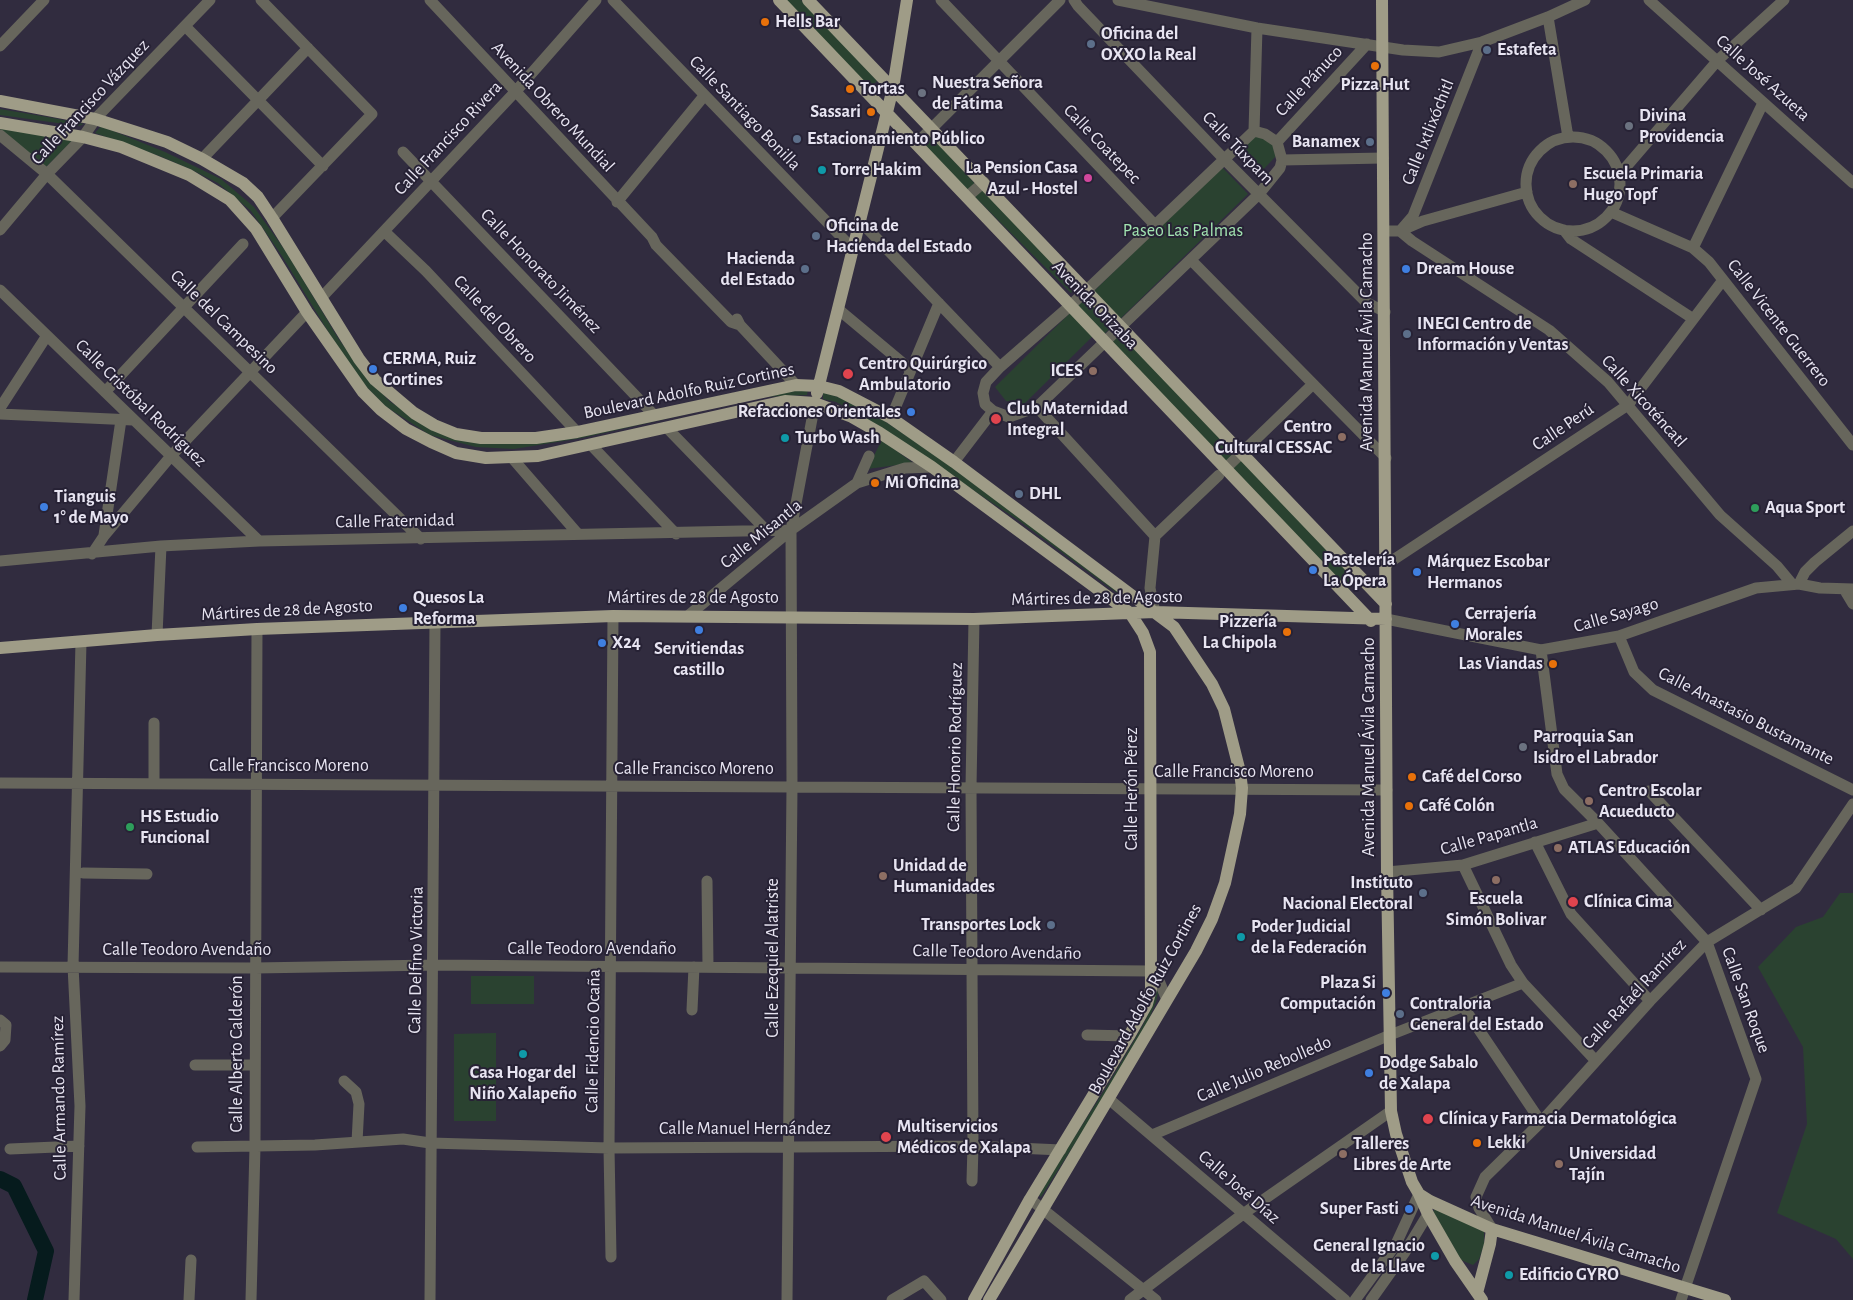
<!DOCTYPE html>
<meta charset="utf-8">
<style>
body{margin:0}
canvas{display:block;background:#312c3f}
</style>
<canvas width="1853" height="1300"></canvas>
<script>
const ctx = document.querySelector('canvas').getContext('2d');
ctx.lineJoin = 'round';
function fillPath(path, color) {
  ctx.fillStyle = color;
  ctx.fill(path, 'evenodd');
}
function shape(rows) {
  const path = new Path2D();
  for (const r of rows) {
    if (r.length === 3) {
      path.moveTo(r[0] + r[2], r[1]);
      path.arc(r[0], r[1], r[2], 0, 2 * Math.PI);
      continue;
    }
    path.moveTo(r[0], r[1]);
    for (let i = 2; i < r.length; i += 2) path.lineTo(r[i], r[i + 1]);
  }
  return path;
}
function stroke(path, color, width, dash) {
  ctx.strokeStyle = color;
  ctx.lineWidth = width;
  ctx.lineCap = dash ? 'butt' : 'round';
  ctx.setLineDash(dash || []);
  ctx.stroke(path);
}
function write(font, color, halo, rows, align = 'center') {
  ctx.font = font + ' "Alegreya Sans",sans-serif';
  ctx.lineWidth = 4;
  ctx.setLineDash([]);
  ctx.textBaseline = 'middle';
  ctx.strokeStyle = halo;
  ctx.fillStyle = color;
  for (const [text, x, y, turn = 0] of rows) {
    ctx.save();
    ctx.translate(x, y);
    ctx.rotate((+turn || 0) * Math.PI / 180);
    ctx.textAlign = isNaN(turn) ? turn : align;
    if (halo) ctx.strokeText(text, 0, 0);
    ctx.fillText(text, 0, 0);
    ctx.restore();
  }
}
const green = shape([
 [785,0,801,0,879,79,870,88],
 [0,109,53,118,84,124,79,126,0,115],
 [101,126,165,152,221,179,254,207,287,253,338,338,361,370,389,401,432,429,513,443,760,391,808,390,807,395,762,397,582,438,514,449,476,447,430,435,385,406,354,374,282,256,251,211,218,183,192,170,162,157,95,133],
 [0,128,74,139,45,168,0,131],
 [930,135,976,185,969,192,922,142],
 [1255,135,1265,137,1275,145,1276,156,1262,171,1240,150],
 [1222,167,1248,194,1120,319,1094,291],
 [984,188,1078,286,1071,293,974,196],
 [1086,297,1113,326,1103,335,1077,307],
 [1073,310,1095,334,1024,404,1006,401,995,387],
 [1120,332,1235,454,1226,462,1110,342],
 [823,391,865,408,1023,514,1137,598,1124,598,1018,520,860,415,836,402,823,399],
 [882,440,913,463,867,469],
 [1241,460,1357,582,1347,590,1232,468],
 [1840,893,1853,893,1853,1259,1836,1239,1777,1213,1807,1124,1803,1047,1758,967,1796,927,1823,917],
 [471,976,534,976,534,1004,471,1004],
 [1158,984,1159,989,1156,1002,1146,1026,1112,1085,1041,1197,1038,1194,1109,1083,1143,1025,1154,1001],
 [496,1033,496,1121,454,1121,454,1034],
 [1435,1208,1484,1227,1484,1245,1479,1259,1473,1265,1461,1260,1433,1212]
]);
const river = shape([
 [0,1179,14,1186,46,1251,35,1300]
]);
const minor = shape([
 [261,0,372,114,272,218],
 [430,0,652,237,656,245,731,322,740,325],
 [613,0,853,249],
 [941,0,1155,225],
 [1074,0,1078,6,1224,159,1366,302,1385,312],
 [1118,0,1257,28,1403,50,1439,52,1482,42,1548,17,1585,0],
 [1649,0,1853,183],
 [1548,17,1568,137],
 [185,26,323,166],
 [0,46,44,0],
 [1254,131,1265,134,1277,142,1282,160,1280,168,1259,194,1037,407,1009,417,993,411,985,404,983,393,986,382,1000,367,1071,305,1254,131],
 [1254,131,1257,28],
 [0,135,47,174,421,539],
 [1573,184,47],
 [1277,142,1367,44],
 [917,143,1060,0],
 [403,152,653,414],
 [202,159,308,48],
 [1282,160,1383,158],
 [1620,174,1718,60,1784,0],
 [968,196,984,182],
 [617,202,704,96],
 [1611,212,1693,248,1709,262,1853,445],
 [860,221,1000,367],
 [0,230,47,174,83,137,97,117,210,0],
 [1564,230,1571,239,1692,318],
 [1384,231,1400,231,1423,221,1527,192],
 [1400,231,1412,241,1549,330,1608,382,1720,515,1777,566,1792,584],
 [1400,231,1413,216,1482,42],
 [385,232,426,271,577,432],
 [1693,248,1763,103],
 [1191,260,1386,458],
 [0,290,259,541],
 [322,297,516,91,596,0],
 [838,309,911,370],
 [737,319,740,325,796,385],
 [105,392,243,244],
 [1037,407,1155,536],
 [0,408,46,337],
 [0,414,133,420],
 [891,418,939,303],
 [668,429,767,531],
 [592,446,676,534],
 [513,459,578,534],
 [954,462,993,411],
 [1226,468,1312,385],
 [857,483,869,456],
 [104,535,121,420],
 [92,554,104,536,171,456,307,312],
 [0,561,161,546,259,541,791,530],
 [1387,564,1628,405,1723,280],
 [1799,584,1805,572,1815,562,1853,531],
 [1844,589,1853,604],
 [1155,612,1150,588,1155,536,1219,475],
 [689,615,791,530,857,483,905,468,932,467],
 [1386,619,1541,650,1619,636,1756,588,1799,584,1820,588,1853,589],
 [157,635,161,546],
 [1619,636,1634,672,1653,690,1853,790],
 [1541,650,1557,774,1564,789,1598,823,1707,942,1756,1079,1681,1300],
 [154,723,154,784],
 [0,783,1387,790],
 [1649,791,1761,910],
 [1535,842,1571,914,1650,1001],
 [1463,865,1511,965,1523,983,1596,1061],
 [1387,872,1463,865,1598,823],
 [83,873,147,874],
 [707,881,708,967],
 [0,967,255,968,434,965,1150,971,1160,983,1167,1000],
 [1463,1006,1541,1122],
 [692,1010,694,967],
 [0,1020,6,1025,5,1040,0,1046],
 [1087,1035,1129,1036],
 [195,1065,255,1065],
 [344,1081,356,1092,359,1104,357,1142],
 [1110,1100,1345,1300],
 [1152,1135,1390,1035,1523,983],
 [197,1147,315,1145,403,1139,430,1143,609,1148,973,1146,1061,1150],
 [10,1149,79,1146],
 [972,1181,973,1146,971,787,974,619],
 [1030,1199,1156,1300],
 [1492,1229,1479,1208,1476,1197,1485,1177,1541,1122,1650,1001,1707,942,1796,888,1853,804],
 [611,1257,609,1148,613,616],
 [74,1300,80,1106,73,966,81,642],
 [189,1300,191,1260],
 [251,1300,255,1147,257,629],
 [430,1300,435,621],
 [787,1300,792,787,791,530,815,403],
 [892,1300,924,1281,941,1300],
 [1130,1300,1243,1214,1391,1111],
 [1355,1300,1396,1244,1419,1194],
 [1371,1300,1405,1252,1428,1214]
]);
const major = shape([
 [779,0,1371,621],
 [808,0,1386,604],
 [1382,0,1387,872,1391,1111,1396,1134,1412,1182,1419,1194,1430,1201,1492,1229,1725,1300],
 [0,101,95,119,136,132,167,142,202,159,243,183,258,197,272,218,359,359,375,380,414,413,434,425,456,434,481,438,536,438,577,432,796,385,819,386,839,391,891,418,954,462,1174,627,1212,684,1224,709,1240,772,1242,788,1240,814,1225,883,1212,919,1196,951,989,1300],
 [0,123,83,137,121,147,189,175,230,200,256,229,307,312,363,392,381,410,406,429,431,442,456,453,486,458,538,456,785,401,815,403,852,417,880,433,932,467,1130,613,1143,633,1150,652,1151,989,1147,1004,1129,1036,1030,1199,974,1300],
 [817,393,893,88,907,0],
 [0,648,157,635,257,629,613,616,974,619,1155,612,1386,619],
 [1419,1194,1428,1214,1455,1261,1482,1300],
 [1477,1293,1490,1244,1492,1229]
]);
const markers = [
 [765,22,5,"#e8710a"],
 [1091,44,5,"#5c6f8a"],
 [1487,50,5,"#5c6f8a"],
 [1375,66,5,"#e8710a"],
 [850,89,5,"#e8710a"],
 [922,93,5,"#6b7280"],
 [871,112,5,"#e8710a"],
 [1629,126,5,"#6b7280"],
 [797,139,5,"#5c6f8a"],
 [1370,142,5,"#5c6f8a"],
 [822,170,5,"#0f9aa8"],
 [1088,178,5,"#d1479c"],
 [1573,184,5,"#8d6e63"],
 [816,236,5,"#5c6f8a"],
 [805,269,5,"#5c6f8a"],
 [1406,269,5,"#3f7fe0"],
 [1407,334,5,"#5c6f8a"],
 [373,369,5,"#3f7fe0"],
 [1093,371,5,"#8d6e63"],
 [848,374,6,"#e0444e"],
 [911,412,5,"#3f7fe0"],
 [996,419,6,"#e0444e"],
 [1342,437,5,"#8d6e63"],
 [785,438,5,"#0f9aa8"],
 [875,483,5,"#e8710a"],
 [1019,494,5,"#5c6f8a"],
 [44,507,5,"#3f7fe0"],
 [1755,508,5,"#2e9e5b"],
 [1313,570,5,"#3f7fe0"],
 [1417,572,5,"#3f7fe0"],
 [403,608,5,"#3f7fe0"],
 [1455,624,5,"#3f7fe0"],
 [699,630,5,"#3f7fe0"],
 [1287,632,5,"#e8710a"],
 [602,643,5,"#3f7fe0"],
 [1553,664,5,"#e8710a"],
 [1523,747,5,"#6b7280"],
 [1412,777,5,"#e8710a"],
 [1589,801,5,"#8d6e63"],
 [1409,806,5,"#e8710a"],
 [130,827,5,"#2e9e5b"],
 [1558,848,5,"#8d6e63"],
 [883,876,5,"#8d6e63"],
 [1496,880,5,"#8d6e63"],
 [1423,893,5,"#5c6f8a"],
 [1573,902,6,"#e0444e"],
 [1051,925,5,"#5c6f8a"],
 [1241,937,5,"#0f9aa8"],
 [1386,993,5,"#3f7fe0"],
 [1400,1014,5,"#5c6f8a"],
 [523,1054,5,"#0f9aa8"],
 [1369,1073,5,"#3f7fe0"],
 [1428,1119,6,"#e0444e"],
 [886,1137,6,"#e0444e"],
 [1477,1143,5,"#e8710a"],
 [1343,1154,5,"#8d6e63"],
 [1559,1164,5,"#8d6e63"],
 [1409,1209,5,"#3f7fe0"],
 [1435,1256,5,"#0f9aa8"],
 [1509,1275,5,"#0f9aa8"]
];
const poiNames = [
 ["Hells Bar",775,22],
 ["Oficina del",1101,34],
 ["OXXO la Real",1101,55],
 ["Estafeta",1497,50],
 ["Nuestra Señora",932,83],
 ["de Fátima",932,104],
 ["Pizza Hut",1375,85,"center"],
 ["Tortas",860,89],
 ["Sassari",861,112,"right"],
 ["Divina",1639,116],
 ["Providencia",1639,137],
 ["Estacionamiento Público",807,139],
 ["Banamex",1360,142,"right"],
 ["La Pension Casa",1078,168,"right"],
 ["Azul - Hostel",1078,189,"right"],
 ["Torre Hakim",832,170],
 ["Escuela Primaria",1583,174],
 ["Hugo Topf",1583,195],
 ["Oficina de",826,226],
 ["Hacienda del Estado",826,247],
 ["Hacienda",795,259,"right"],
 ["del Estado",795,280,"right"],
 ["Dream House",1416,269],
 ["INEGI Centro de",1417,324],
 ["Información y Ventas",1417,345],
 ["CERMA, Ruiz",383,359],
 ["Cortines",383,380],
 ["Centro Quirúrgico",859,364],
 ["Ambulatorio",859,385],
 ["ICES",1083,371,"right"],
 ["Club Maternidad",1007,409],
 ["Integral",1007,430],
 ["Refacciones Orientales",901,412,"right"],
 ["Centro",1332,427,"right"],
 ["Cultural CESSAC",1332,448,"right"],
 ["Turbo Wash",795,438],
 ["Mi Oficina",885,483],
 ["DHL",1029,494],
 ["Tianguis",54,497],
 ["1° de Mayo",54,518],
 ["Aqua Sport",1765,508],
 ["Pastelería",1323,560],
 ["La Ópera",1323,581],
 ["Márquez Escobar",1427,562],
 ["Hermanos",1427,583],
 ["Quesos La",413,598],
 ["Reforma",413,619],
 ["Cerrajería",1465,614],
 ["Morales",1465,635],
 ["Pizzería",1277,622,"right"],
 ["La Chipola",1277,643,"right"],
 ["X24",612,643],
 ["Servitiendas",699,649,"center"],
 ["castillo",699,670,"center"],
 ["Las Viandas",1543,664,"right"],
 ["Parroquia San",1533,737],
 ["Isidro el Labrador",1533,758],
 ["Café del Corso",1422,777],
 ["Centro Escolar",1599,791],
 ["Acueducto",1599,812],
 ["Café Colón",1419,806],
 ["HS Estudio",140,817],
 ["Funcional",140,838],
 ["ATLAS Educación",1568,848],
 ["Unidad de",893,866],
 ["Humanidades",893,887],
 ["Instituto",1413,883,"right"],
 ["Nacional Electoral",1413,904,"right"],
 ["Escuela",1496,899,"center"],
 ["Simón Bolivar",1496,920,"center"],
 ["Clínica Cima",1584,902],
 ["Transportes Lock",1041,925,"right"],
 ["Poder Judicial",1251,927],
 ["de la Federación",1251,948],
 ["Plaza Si",1376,983,"right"],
 ["Computación",1376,1004,"right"],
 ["Contraloria",1410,1004],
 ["General del Estado",1410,1025],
 ["Dodge Sabalo",1379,1063],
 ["de Xalapa",1379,1084],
 ["Casa Hogar del",523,1073,"center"],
 ["Niño Xalapeño",523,1094,"center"],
 ["Clínica y Farmacia Dermatológica",1439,1119],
 ["Multiservicios",897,1127],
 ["Médicos de Xalapa",897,1148],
 ["Lekki",1487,1143],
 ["Talleres",1353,1144],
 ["Libres de Arte",1353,1165],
 ["Universidad",1569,1154],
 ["Tajín",1569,1175],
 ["Super Fasti",1399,1209,"right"],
 ["General Ignacio",1425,1246,"right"],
 ["de la Llave",1425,1267,"right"],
 ["Edificio GYRO",1519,1275]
];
const streetNames = [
 ["Calle José Azueta",1763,78,42],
 ["Calle Pánuco",1309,81,-47],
 ["Calle Francisco Vázquez",90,102,-47],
 ["Avenida Obrero Mundial",553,107,47],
 ["Calle Santiago Bonilla",745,113,46],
 ["Calle Ixtlixóchitl",1428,132,-68],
 ["Calle Francisco Rivera",448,138,-47],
 ["Calle Coatepec",1102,144,46],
 ["Calle Túxpam",1238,148,46],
 ["Calle Honorato Jiménez",541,271,46],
 ["Avenida Orizaba",1095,305,46],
 ["Calle del Obrero",495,319,47],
 ["Calle del Campesino",224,322,44],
 ["Calle Vicente Guerrero",1779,323,52],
 ["Avenida Manuel Ávila Camacho",1367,342,-90],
 ["Boulevard Adolfo Ruiz Cortines",689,391,-12],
 ["Calle Xicoténcatl",1644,401,48],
 ["Calle Cristóbal Rodríguez",141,403,44],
 ["Calle Perú",1563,427,-34],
 ["Calle Fraternidad",395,521,-1],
 ["Calle Misantla",761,534,-39],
 ["Mártires de 28 de Agosto",693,598],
 ["Mártires de 28 de Agosto",1097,598,-1],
 ["Mártires de 28 de Agosto",287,610,-3],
 ["Calle Sayago",1616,615,-16],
 ["Calle Anastasio Bustamante",1746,716,27],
 ["Calle Honorio Rodríguez",955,747,-89],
 ["Avenida Manuel Ávila Camacho",1369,747,-90],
 ["Calle Francisco Moreno",289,766],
 ["Calle Francisco Moreno",694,769],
 ["Calle Francisco Moreno",1234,772],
 ["Calle Herón Pérez",1132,789,-90],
 ["Calle Papantla",1489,836,-16],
 ["Calle Teodoro Avendaño",592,949],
 ["Calle Teodoro Avendaño",187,950],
 ["Calle Teodoro Avendaño",997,952,1],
 ["Calle Ezequiel Alatriste",773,958,-90],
 ["Calle Delfino Victoria",416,960,-89],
 ["Calle Rafaél Ramírez",1634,994,-47],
 ["Boulevard Adolfo Ruiz Cortines",1145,999,-61],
 ["Calle San Roque",1746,1000,70],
 ["Calle Fidencio Ocaña",593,1041,-89],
 ["Calle Alberto Calderón",237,1054,-90],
 ["Calle Julio Rebolledo",1264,1069,-23],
 ["Calle Armando Ramírez",59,1098,-91],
 ["Calle Manuel Hernández",745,1129],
 ["Calle José Díaz",1239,1187,41],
 ["Avenida Manuel Ávila Camacho",1576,1234,18]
];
const parkNames = [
 ["Paseo Las Palmas",1183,231]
];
fillPath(green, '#2a4230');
stroke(river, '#061b1d', 16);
stroke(minor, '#67665c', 11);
stroke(major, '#9f9c87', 12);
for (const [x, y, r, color] of markers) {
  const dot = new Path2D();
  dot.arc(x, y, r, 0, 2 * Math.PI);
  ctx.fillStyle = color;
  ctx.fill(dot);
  stroke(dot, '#272235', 2);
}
write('bold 18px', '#e7e4f1', '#272235', poiNames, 'left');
write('18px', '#e7e4f1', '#272235', streetNames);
write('18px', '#a2e4b1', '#272235', parkNames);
</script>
